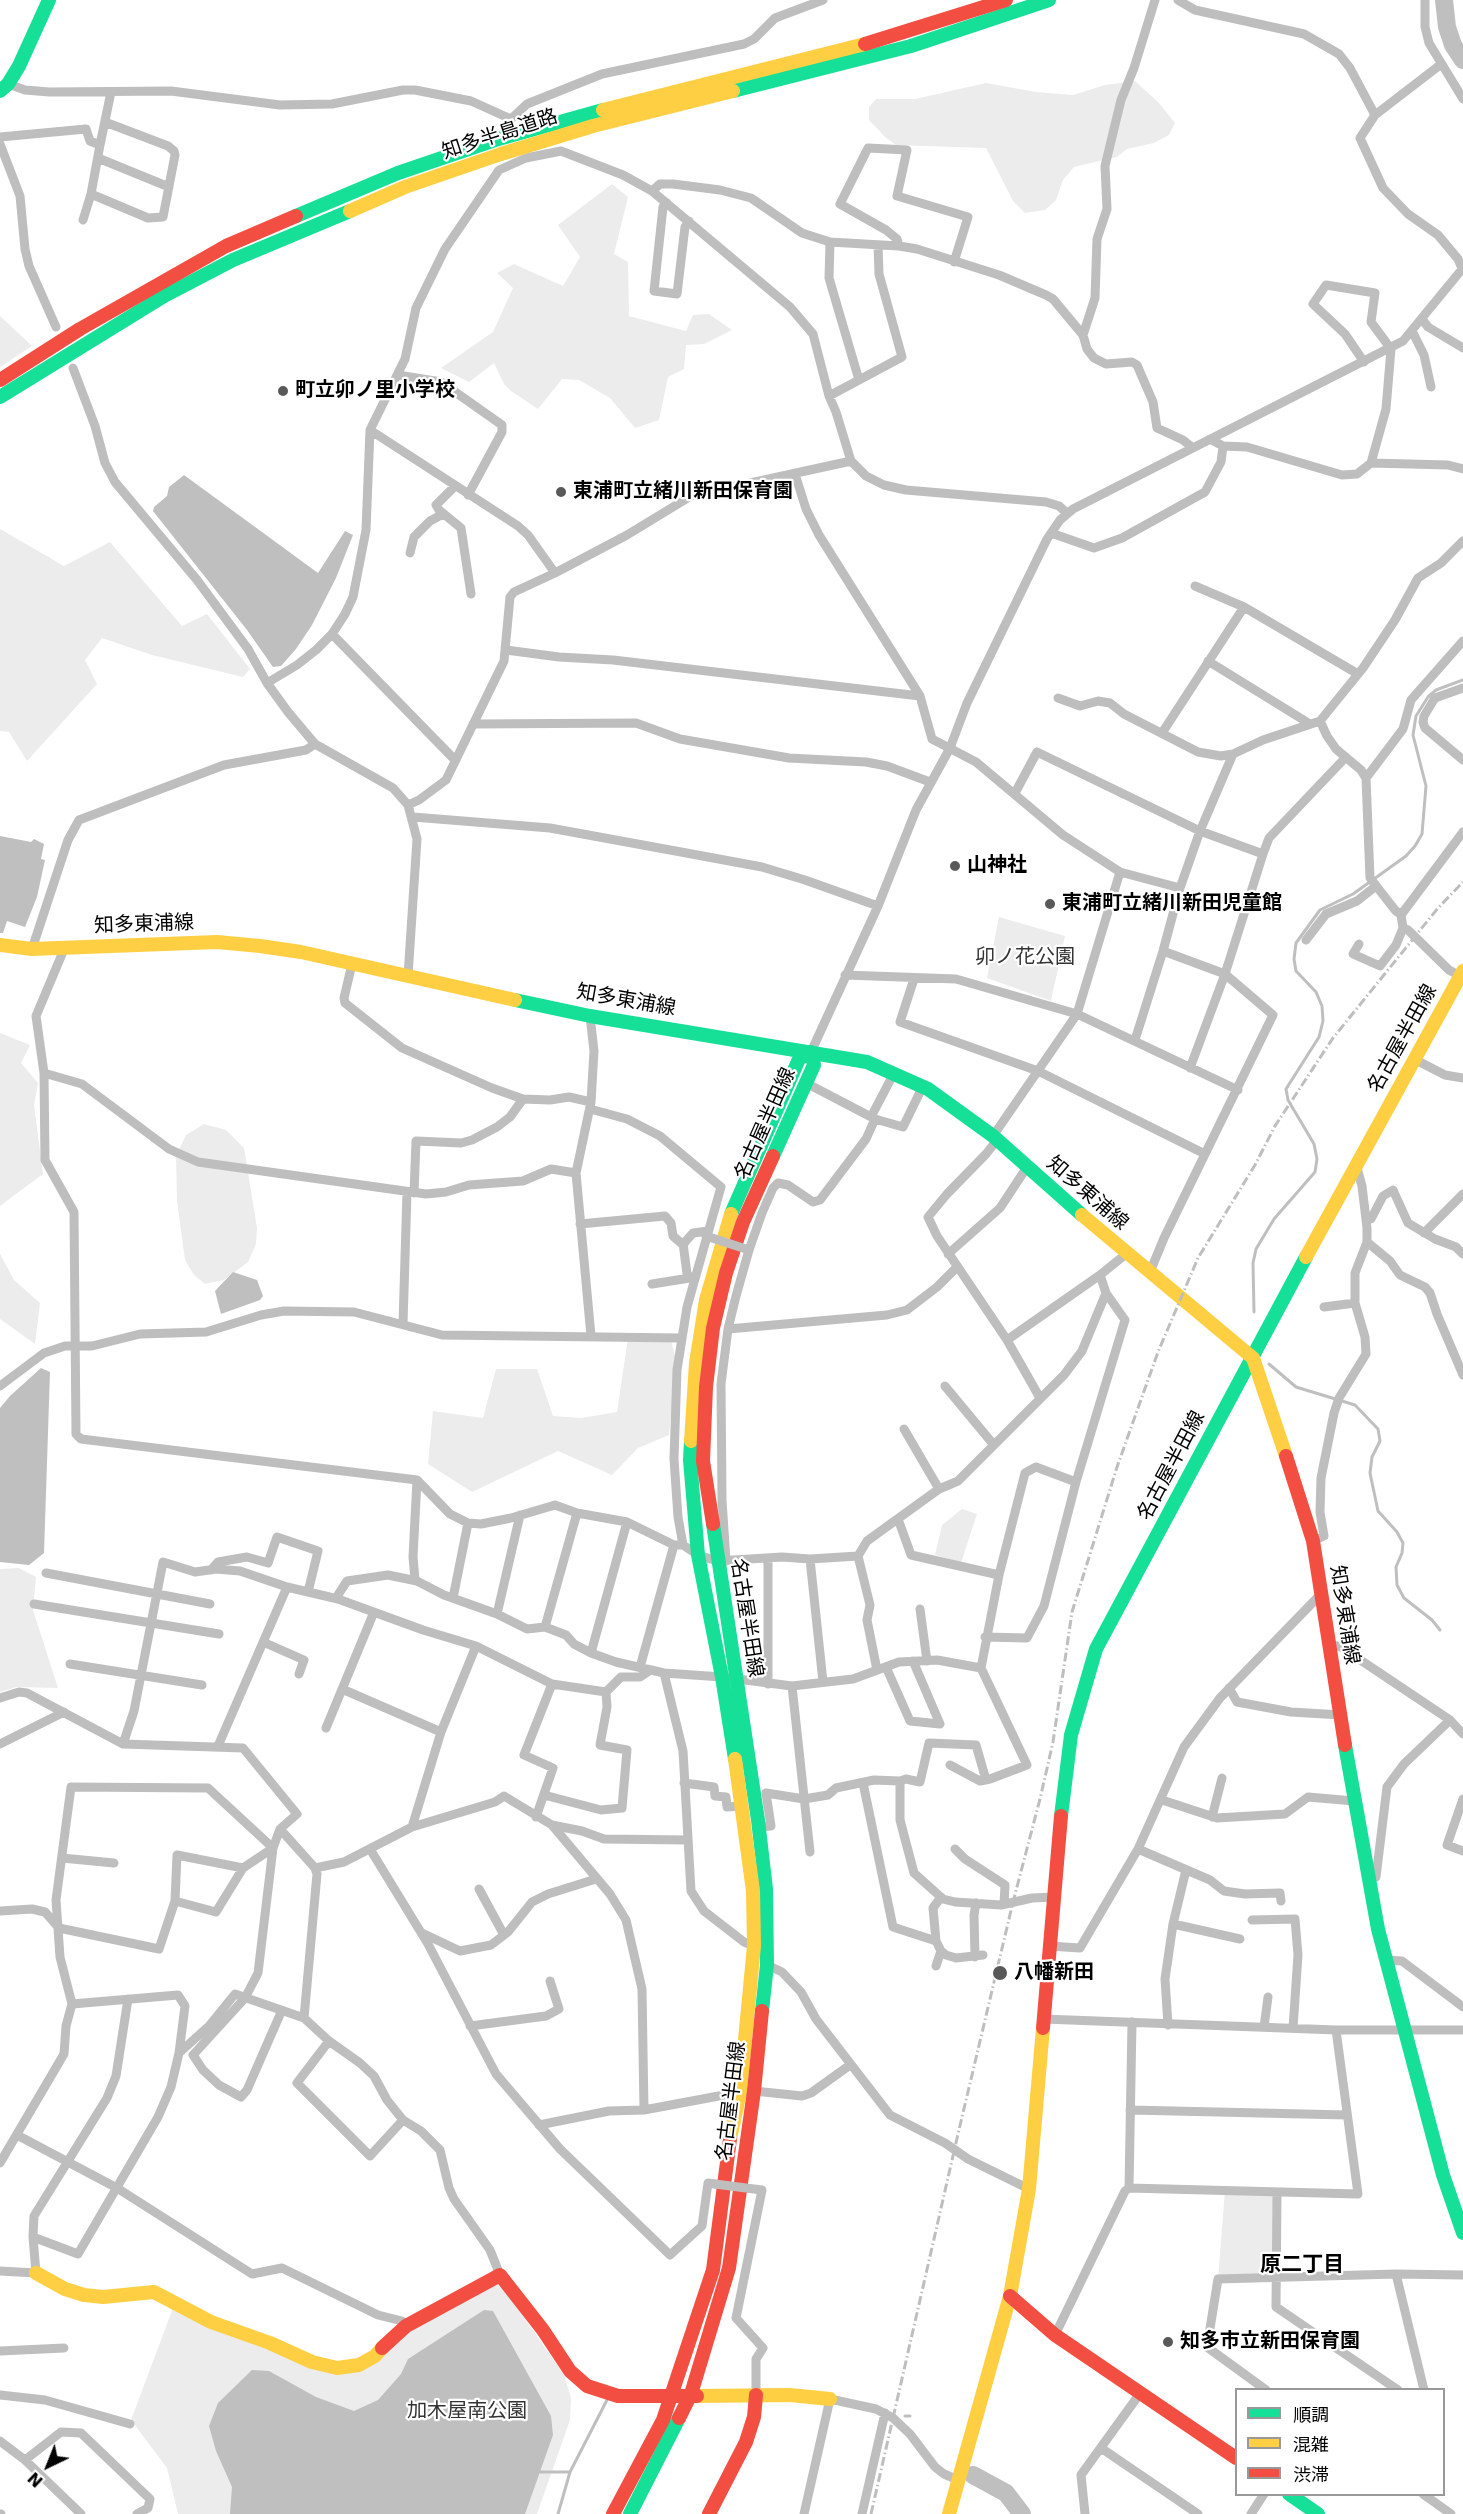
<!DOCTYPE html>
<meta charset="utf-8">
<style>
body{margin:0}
#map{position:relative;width:1463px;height:2514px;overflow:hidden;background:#fff;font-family:"DejaVu Sans","Noto Sans JP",sans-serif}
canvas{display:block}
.legend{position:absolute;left:1235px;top:2388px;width:210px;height:108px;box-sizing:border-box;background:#fff;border:2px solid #999;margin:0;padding:8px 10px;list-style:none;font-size:18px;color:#000}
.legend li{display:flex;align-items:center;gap:12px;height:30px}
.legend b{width:30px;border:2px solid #999}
.north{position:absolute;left:18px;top:2436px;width:60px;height:60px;-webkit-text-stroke:4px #fff;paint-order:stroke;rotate:223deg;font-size:16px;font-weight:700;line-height:24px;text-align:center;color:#000}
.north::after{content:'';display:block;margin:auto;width:21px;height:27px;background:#000;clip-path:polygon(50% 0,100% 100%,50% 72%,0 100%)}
</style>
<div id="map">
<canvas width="1463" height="2514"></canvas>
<ul class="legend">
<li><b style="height:8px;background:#16e098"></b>順調</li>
<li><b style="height:8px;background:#ffcf43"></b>混雑</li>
<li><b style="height:8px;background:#f24e42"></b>渋滞</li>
</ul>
<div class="north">N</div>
</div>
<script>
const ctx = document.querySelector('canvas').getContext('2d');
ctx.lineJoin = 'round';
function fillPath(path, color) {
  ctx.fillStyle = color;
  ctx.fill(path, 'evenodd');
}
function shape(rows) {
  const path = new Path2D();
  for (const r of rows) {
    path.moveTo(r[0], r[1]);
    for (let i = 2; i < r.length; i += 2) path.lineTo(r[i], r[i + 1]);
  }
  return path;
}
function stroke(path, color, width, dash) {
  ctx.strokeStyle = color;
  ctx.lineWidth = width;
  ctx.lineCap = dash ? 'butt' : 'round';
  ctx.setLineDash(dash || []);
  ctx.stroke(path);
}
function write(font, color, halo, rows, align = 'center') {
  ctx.font = font + ' "DejaVu Sans","Noto Sans JP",sans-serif';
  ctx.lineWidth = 4.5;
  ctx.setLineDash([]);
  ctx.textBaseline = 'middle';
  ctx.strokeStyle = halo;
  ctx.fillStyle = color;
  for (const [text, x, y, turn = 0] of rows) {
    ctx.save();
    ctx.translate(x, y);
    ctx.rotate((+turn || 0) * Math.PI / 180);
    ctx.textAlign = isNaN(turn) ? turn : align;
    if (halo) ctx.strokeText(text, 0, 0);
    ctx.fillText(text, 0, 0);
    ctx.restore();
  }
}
const green = shape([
 [1135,81,1158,102,1175,123,1169,135,1154,143,1127,149,1117,157,1074,167,1063,180,1056,200,1045,210,1025,213,1013,201,986,148,896,145,885,137,869,120,869,107,876,99,915,99,986,83,1036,92,1073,95,1105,85],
 [612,184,628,197,614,254,628,262,629,316,686,331,693,315,709,314,732,330,704,344,686,345,684,369,668,377,659,420,635,428,610,398,579,380,562,379,538,409,511,391,504,384,494,363,469,382,441,368,493,332,513,288,497,273,514,264,563,286,580,257,558,225],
 [0,316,32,346,0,367],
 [0,529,64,566,110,542,182,626,207,614,250,669,243,677,152,655,102,638,85,660,97,684,27,761,9,732,0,731],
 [999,917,1065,936,1051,1001,987,978],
 [0,1033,30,1045,21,1063,38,1083,34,1105,43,1174,0,1206],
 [204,1124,226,1130,244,1148,257,1228,256,1244,248,1262,224,1280,205,1284,194,1275,185,1260,177,1201,176,1156,186,1135],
 [0,1254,14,1280,40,1303,35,1344,0,1319],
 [628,1338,671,1340,676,1360,669,1435,638,1448,612,1475,558,1451,472,1492,428,1464,433,1411,483,1418,496,1369,537,1369,553,1416,581,1418,617,1412],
 [962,1509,977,1514,961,1563,935,1555,942,1525],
 [19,1568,36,1577,33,1610,58,1688,16,1687,0,1692,0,1569],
 [1225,2190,1277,2192,1274,2278,1218,2279],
 [490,2285,502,2286,564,2375,571,2398,570,2420,537,2514,178,2514,167,2468,131,2420,173,2308,335,2372]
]);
const water = shape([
 [184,475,318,573,345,531,353,535,336,578,312,625,296,649,281,666,273,667,247,630,153,511,154,507,167,496,169,487],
 [0,836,31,842,34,839,44,844,41,859,45,860,37,897,25,927,7,921,3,933,0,933],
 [233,1272,257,1280,263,1296,260,1300,221,1314,215,1291],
 [41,1368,50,1372,44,1553,29,1565,0,1562,0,1408,10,1396],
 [484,2310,493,2311,551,2416,553,2435,525,2514,230,2514,232,2487,216,2451,209,2426,218,2403,252,2370,269,2371,316,2397,354,2411,378,2400,401,2374,408,2359]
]);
const stream = shape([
 [1254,1312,1253,1263,1256,1249,1274,1219,1315,1172,1317,1159,1314,1144,1288,1100,1286,1089,1319,1037,1323,1021,1322,1006,1316,992,1296,971,1294,959,1296,943,1320,910,1353,894,1406,856,1415,846,1422,834,1426,786,1413,735,1416,716,1428,697,1436,690,1463,680],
 [1269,1364,1296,1387,1355,1405,1378,1429,1380,1441,1372,1457,1370,1473,1378,1511,1397,1532,1403,1543,1402,1553,1396,1567,1397,1585,1404,1598,1432,1620,1440,1630],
 [905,2416,910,2416],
 [539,2472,570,2472],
 [969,2473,973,2475],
 [558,2514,570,2472,607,2400]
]);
const river = shape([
 [1444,0,1447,27,1453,45,1463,60],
 [973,2475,1006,2493,1022,2514]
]);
const street = shape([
 [1178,0,1195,10,1304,34,1339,54,1350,68,1375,115,1360,138,1383,188,1408,214,1438,235,1458,259,1463,271],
 [1425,0,1425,27,1429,43,1463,99],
 [8,84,25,90,49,92,171,91,280,105,332,104,403,90,415,90,471,101,511,119,527,104,602,74,744,44,754,39,775,18,823,0],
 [1375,115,1440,65],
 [0,137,86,129,90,141,100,145,111,92],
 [0,144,20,196,25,249,29,266,56,327],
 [100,145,91,194,148,218,163,217,175,155,174,151,168,146,105,122],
 [98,158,169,187],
 [652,191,660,184,673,184,720,190,751,198,802,233,830,242,899,246,917,249,999,275,1046,295,1053,299,1083,335,1087,349,1094,358,1106,364,1132,362,1137,365,1153,402,1157,428,1183,440,1193,448],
 [667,203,663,207,654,291,677,294,685,227,689,221],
 [83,220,91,194],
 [830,242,829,278,859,380],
 [899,246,897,239,886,230,840,204,868,148,907,150,897,196,968,217,954,262],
 [1422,319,1428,327,1463,348],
 [1412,331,1424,355,1431,387],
 [1083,335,1095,298,1097,239,1107,209,1105,166,1121,100,1134,68,1155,0],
 [73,368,95,426,105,463,115,482,197,580,248,649,267,683,288,712,315,744,393,788,408,805,417,839,408,976],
 [398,375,441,382,502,425,502,432,468,495],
 [829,396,902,357,879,274,878,245],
 [370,430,518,526,528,535,555,573],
 [1210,439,1223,446,1247,447,1342,475,1357,474,1371,463,1386,409,1391,349,1371,322,1375,293,1326,285,1313,304,1345,334,1364,362],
 [1371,463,1448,465,1463,469],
 [795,474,806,509,819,535,920,696,932,739,976,762,1063,835,1120,872,1180,888],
 [455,486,436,505,439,510,461,528,471,594],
 [1051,533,1094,548,1122,538,1205,492,1221,462,1223,446],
 [410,553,414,537,430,521,443,514],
 [1195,586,1244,607,1358,674],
 [332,634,455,760],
 [506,650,559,657,613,660,920,696],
 [1208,661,1310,724],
 [267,683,297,665,316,650,332,634,345,614,353,597,366,530,370,430,405,359,416,308,445,249,499,170,526,158,561,151,623,175,652,191,790,307,813,334,829,396,836,412,851,461,866,476,884,485,906,490,1046,502,1059,506,1067,513],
 [1463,688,1435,698,1424,716,1423,722,1425,728,1463,760],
 [1058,698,1080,706,1098,701,1110,703,1124,714,1198,752,1221,756,1233,754],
 [1320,721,1327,736,1336,749,1361,770,1366,778,1370,878,1395,910,1401,915,1463,832],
 [473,724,636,723,680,739,789,758,866,762,887,766,930,782],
 [1162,733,1244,607],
 [1366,778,1403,729,1411,700,1463,641],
 [1015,793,1037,752,1200,831,1263,854,1225,974,1190,1068],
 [408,805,419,800,446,780,504,661,510,597,514,592,555,573,627,535,691,496,851,461],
 [413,817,550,828,681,852,762,867,805,880,878,906],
 [1263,854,1269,838,1346,757],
 [1403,928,1408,930,1449,970,1460,976],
 [1306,940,1326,914,1357,901,1376,886],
 [1359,944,1353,954,1380,966,1396,945,1403,928,1401,915],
 [65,947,36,1016,44,1073,45,1160,74,1212,76,1434,81,1439,417,1480,450,1514,468,1523,481,1524,511,1518,555,1505,577,1513,627,1522,674,1545,683,1545,698,1555,717,1561,782,1557,810,1559,858,1556,867,1541,939,1489,958,1481,1064,1375,1082,1351,1106,1293],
 [32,949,68,840,79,820,224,765,306,750,315,744],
 [352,964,344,998,345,1003,402,1048,492,1088,523,1099,550,1100,569,1097,591,1102],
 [845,975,956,979,1077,1014,1238,1090],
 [914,979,900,1022,1038,1071,1205,1154],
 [590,1016,594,1051,591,1102,576,1173,591,1336],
 [1135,1040,1163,951,1180,888,1200,831,1233,754,1263,740,1320,721,1363,668,1395,620,1418,578,1441,563,1463,541],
 [811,1052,878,906,916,810,950,748,967,703,1047,539,1060,520,1073,509,1403,341,1463,268],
 [1414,1059,1445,1075,1463,1078],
 [44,1073,82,1084,169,1149,198,1162,426,1194,446,1192,469,1185,523,1181,551,1169,576,1173],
 [806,1083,875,1119],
 [590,1109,627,1119,660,1136,721,1187,687,1307,677,1370,674,1459,678,1517,683,1545],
 [871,1117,894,1073],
 [993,1136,1077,1014,1120,872],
 [997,1140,986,1154,947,1194,928,1217,937,1236,1007,1340,1100,1275,1126,1254],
 [414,1193,416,1141,461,1143,472,1140,497,1127,510,1117,523,1099],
 [1367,1219,1371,1219,1383,1196,1393,1190,1408,1223,1435,1239,1456,1247,1463,1254],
 [580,1224,665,1216,671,1223,673,1236,681,1243,685,1242,693,1233,708,1231],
 [1424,1233,1463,1194],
 [1367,1242,1390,1261,1400,1275,1425,1287,1430,1293,1437,1314,1463,1375],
 [683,1243,687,1274,693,1280],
 [948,1254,1000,1208,1027,1167],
 [1150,1272,1164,1238,1273,1015,1225,974,1163,951],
 [652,1284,690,1278],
 [1324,1307,1355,1303],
 [403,1324,407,1192],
 [728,1329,887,1315,907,1310,937,1287,957,1267],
 [1007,1340,1040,1398],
 [0,1386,44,1353,65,1346,92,1346,140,1334,206,1332,261,1315,284,1311,354,1312,442,1335,680,1338],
 [945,1386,994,1445],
 [904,1429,939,1489],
 [417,1480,413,1557,415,1580,444,1595,497,1614,527,1629,545,1627,566,1635,574,1644,591,1653,616,1662,664,1673,722,1677,792,1686,853,1679,899,1662,937,1660,981,1668,999,1575,1025,1473,1036,1467,1076,1482],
 [898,1519,911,1555,999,1575],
 [1313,1541,1324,1536,1320,1512,1321,1478,1334,1413,1339,1398,1366,1354,1365,1337,1355,1303,1355,1273,1367,1242,1367,1228,1362,1186,1356,1164],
 [858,1556,870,1605,867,1620,877,1670],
 [810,1559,823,1682],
 [726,1561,722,1500,721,1384,728,1329,736,1296,749,1250,762,1213,773,1188,778,1183,788,1185,813,1202,820,1200,866,1139,875,1119,903,1127,923,1086],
 [211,1570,218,1562,247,1557,268,1563,277,1537,318,1551,308,1592],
 [46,1573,210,1604],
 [336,1598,347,1581,388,1575,417,1581],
 [453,1598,468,1523],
 [34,1604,219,1634],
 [920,1609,927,1661],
 [497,1614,520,1515],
 [545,1627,577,1513],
 [985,1637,1027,1638,1044,1606,1076,1482,1125,1320,1106,1293,1100,1275],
 [263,1642,304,1660,299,1674],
 [1330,1644,1341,1647,1450,1720,1463,1734],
 [591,1653,627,1522],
 [70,1664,202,1685],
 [640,1667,674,1545],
 [886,1667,910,1721,940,1724,913,1661],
 [664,1673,683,1751,691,1891,704,1911,744,1942,754,1946],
 [768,1684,768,1558],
 [792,1686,810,1852],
 [1229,1688,1237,1702,1291,1712,1341,1715],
 [342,1689,441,1732],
 [0,1698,19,1692,27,1693,123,1744,243,1748,297,1814,280,1829,273,1848,258,1973,245,1998,193,2055,203,2070,219,2085,241,2097,247,2090,282,2010],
 [326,1728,374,1612],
 [0,1744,64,1712],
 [123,1744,134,1711,163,1562,195,1572,216,1569,240,1571,287,1587,338,1599,423,1630,476,1646,552,1684,606,1692,621,1677,640,1677,649,1671],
 [218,1746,287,1587],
 [950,1765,980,1781,990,1779,1027,1765,981,1668],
 [900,1781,900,1820,914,1873,943,1899,955,1902,1001,1905,1032,1898,1054,1897],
 [684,1783,714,1787,715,1796,726,1797,727,1807,742,1806],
 [863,1783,893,1927,936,1941,941,1951,936,1966],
 [544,1795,601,1810,622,1808,627,1750,600,1745,607,1707,606,1692],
 [1463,1799,1447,1845,1463,1851],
 [1162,1800,1217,1818,1285,1814,1308,1797,1354,1801],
 [536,1817,553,1768,524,1755,552,1684],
 [1212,1817,1222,1778],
 [552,1825,610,1894,626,1920,642,1989,644,2110],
 [412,1827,441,1732,476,1646],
 [759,1827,771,1826,766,1793,804,1799,828,1795,836,1788,874,1780,900,1781,906,1779,920,1782,929,1743,976,1745,986,1780],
 [280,1829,315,1868,317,1874,304,2018],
 [370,1849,428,1944,496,2074,560,2149,670,2255,702,2226,708,2183,715,2184],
 [955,1849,965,1859,1005,1885,1004,1904],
 [1138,1849,1210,1880,1224,1891,1245,1894,1280,1893,1281,1901],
 [62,1858,114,1863],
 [315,1868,344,1862,412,1827,495,1802,504,1796,552,1825,582,1831,604,1839,688,1840],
 [1369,1880,1376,1877,1387,1787,1404,1764,1450,1720],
 [479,1889,504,1935],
 [175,1901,177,1855,243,1868],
 [0,1911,32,1909,45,1912,59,1928,159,1949,175,1901,216,1912,243,1868,273,1848],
 [1252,1920,1295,1919,1298,1955,1293,2028],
 [1173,1924,1240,1939],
 [422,1933,460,1951,491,1945,508,1932,532,1902,548,1894,596,1879],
 [936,1941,933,1908,941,1897],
 [1049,1946,1080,1948,1138,1849,1184,1747,1220,1698,1318,1597,1322,1596],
 [941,1951,946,1955,956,1958,983,1955],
 [975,1957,974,1915,976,1903],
 [1386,1960,1402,1961,1463,2007],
 [767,1965,782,1972,801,1992,816,2019,890,2115,945,2143,968,2159,1029,2189],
 [1043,2019,1336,2030,1463,2030],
 [1168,2025,1165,1979,1173,1924,1186,1870],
 [470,2026,546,2016,559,2009,550,1981],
 [1264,2027,1268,1997],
 [329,2041,297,2083,370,2156,403,2120],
 [179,2053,209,2026,235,1994,304,2018,329,2041,360,2063,374,2076,387,2100,403,2120,421,2131,440,2150,449,2188,454,2199,490,2250,500,2275],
 [1130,2110,1347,2115],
 [539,2125,609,2111,644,2110,740,2092,754,2091,802,2096,811,2093,850,2065],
 [17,2135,117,2188,252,2274,282,2268,378,2315,402,2321,406,2326],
 [0,2163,64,2054,66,2026,72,2004,60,1957,56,1900,71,1787,208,1788,273,1848],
 [746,2188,762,2190,736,2318,763,2348,756,2359,756,2395],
 [1129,2188,1358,2194,1336,2030],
 [1277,2192,1276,2307,1398,2390],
 [33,2237,34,2216,107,2098,116,2076,128,1999],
 [0,2271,36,2273,33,2237,78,2254,158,2117,171,2087,179,2053,185,2006,178,1995,72,2004],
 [1396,2274,1424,2390],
 [1055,2335,1125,2191,1129,2188,1132,2022],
 [0,2351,64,2348],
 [1266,2390,1207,2347,1218,2279,1396,2274,1463,2275],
 [0,2395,45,2400,130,2424],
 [0,2441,25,2460,61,2432,81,2433,150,2499,148,2508,137,2514],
 [1101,2448,1198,2514],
 [25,2460,81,2514],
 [1423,2494,1451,2514],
 [0,2514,1,2514],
 [804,2514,830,2399,876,2409,893,2418,910,2434,935,2467,944,2474,958,2480],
 [862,2514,885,2413],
 [1085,2514,1081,2475,1141,2392],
 [1251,2514,1264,2494]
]);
const fast = shape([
 [0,91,8,84,19,66,49,0],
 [733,91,911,46,1049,0],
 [296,216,398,173,495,140,603,110],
 [0,397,164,296,233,260,350,211],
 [515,1000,590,1016,867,1062,928,1089,993,1136,1082,1215],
 [731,1214,799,1059,811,1052,814,1065,773,1156],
 [691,1441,690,1460,698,1555,722,1677,735,1759],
 [713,1524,758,1820,766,1889,767,1965,762,2011],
 [1345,1745,1378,1929,1443,2175,1463,2233],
 [1061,1816,1071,1735,1096,1649,1306,1257],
 [1289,2494,1318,2514],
 [630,2514,679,2418]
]);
const slow = shape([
 [603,110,865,44],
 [350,211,405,187,501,154,593,126,733,91],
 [0,945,32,949,217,942,260,946,301,952,515,1000],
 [1082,1215,1253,1358,1286,1456],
 [1306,1257,1463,971],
 [691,1441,696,1363,706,1300,731,1214],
 [730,2139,740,2092,754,1946,753,1891,735,1759],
 [36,2273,65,2289,84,2295,103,2297,154,2292,211,2322,270,2343,312,2362,337,2368,359,2365,375,2356,382,2348],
 [697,2396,790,2395,830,2399],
 [949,2514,1010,2296,1029,2189,1043,2028]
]);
const jam = shape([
 [865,44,1006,0],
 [0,380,80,329,226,246,296,216],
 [1286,1456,1313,1541,1345,1745],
 [713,1524,703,1461,706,1387,713,1328,726,1273,743,1222,773,1156],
 [1043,2028,1061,1816],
 [1010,2296,1055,2335,1236,2458],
 [382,2348,406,2326,500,2275,543,2330,570,2371,587,2386,618,2396,697,2396],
 [679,2418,691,2394,729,2268,754,2091,762,2011],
 [613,2514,663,2420,713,2270,730,2139],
 [709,2514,746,2442,754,2417,756,2395]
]);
const rail = shape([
 [871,2514,958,2134,1013,1902,1040,1799,1053,1742,1072,1612,1117,1467,1158,1352,1198,1258,1255,1165,1275,1126,1333,1038,1438,908,1463,882]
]);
const streetBridge = shape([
 [706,1236,749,1250],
 [715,2184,746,2188]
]);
const markers = [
 [283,391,6,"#595959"],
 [561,492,6,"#595959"],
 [955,866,6,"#595959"],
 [1050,904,6,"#595959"],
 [1000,1973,8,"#595959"],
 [1168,2342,6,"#595959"]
];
const streetNames = [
 ["知多半島道路",500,135,-18],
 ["知多東浦線",144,925,-2],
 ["知多東浦線",626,1001,10],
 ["名古屋半田線",1403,1039,-61],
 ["名古屋半田線",766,1124,-66],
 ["知多東浦線",1087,1194,41],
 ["名古屋半田線",1172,1466,-62],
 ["知多東浦線",1344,1615,81],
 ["名古屋半田線",746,1618,81],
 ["名古屋半田線",732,2101,-83]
];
const poiNames = [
 ["町立卯ノ里小学校",295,391],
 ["東浦町立緒川新田保育園",573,492],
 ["山神社",967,866],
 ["東浦町立緒川新田児童館",1062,904],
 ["八幡新田",1014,1973],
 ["知多市立新田保育園",1180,2342]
];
const parkNames = [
 ["卯ノ花公園",1025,958],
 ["加木屋南公園",467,2412]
];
const neighbourhoodNames = [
 ["原二丁目",1302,2266]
];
fillPath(green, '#ececec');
fillPath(water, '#bfbfbf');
stroke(stream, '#bfbfbf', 3);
stroke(river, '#bfbfbf', 18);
stroke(street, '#bebebe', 9);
stroke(fast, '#16e098', 14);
stroke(slow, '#ffcf43', 14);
stroke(jam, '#f24e42', 14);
stroke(rail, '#bebebe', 3, [9, 3, 1.5, 3]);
stroke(streetBridge, '#bebebe', 9);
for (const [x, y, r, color] of markers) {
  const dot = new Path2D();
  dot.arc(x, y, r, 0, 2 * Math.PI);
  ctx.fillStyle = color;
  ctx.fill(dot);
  stroke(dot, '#fff', 2);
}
write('20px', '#000', '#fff', streetNames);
write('bold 20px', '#000', '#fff', poiNames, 'left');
write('20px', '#333', '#fff', parkNames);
write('bold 21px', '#000', '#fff', neighbourhoodNames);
</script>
